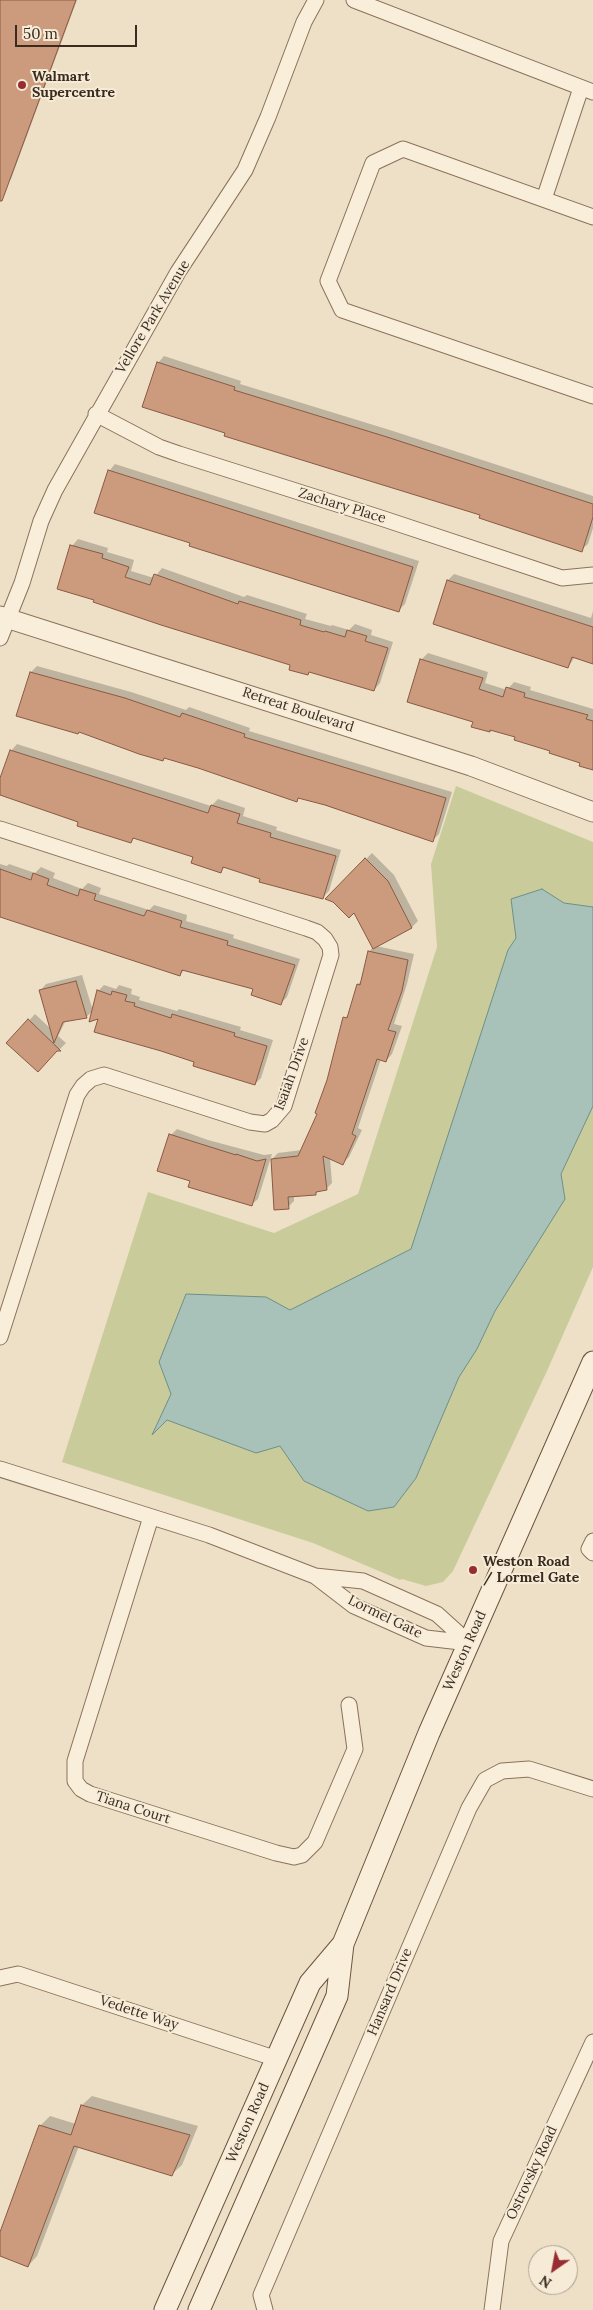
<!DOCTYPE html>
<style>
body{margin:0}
#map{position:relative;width:593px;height:2310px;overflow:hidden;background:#eee0c6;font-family:Lora,serif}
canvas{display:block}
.north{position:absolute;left:528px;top:2245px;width:50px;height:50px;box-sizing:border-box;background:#f5ebd6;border:1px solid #aa9e8d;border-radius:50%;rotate:213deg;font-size:14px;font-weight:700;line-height:20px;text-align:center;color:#3a2b1f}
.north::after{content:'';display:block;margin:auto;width:18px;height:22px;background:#982c32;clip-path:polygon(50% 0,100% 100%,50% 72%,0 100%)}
.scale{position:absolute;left:15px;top:25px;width:122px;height:22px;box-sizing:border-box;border:2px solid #3a2b1f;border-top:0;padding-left:6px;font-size:15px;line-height:18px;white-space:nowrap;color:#3a2b1f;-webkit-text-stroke:4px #f5ebd6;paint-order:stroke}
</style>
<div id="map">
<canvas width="593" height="2310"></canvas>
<div class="north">N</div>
<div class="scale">50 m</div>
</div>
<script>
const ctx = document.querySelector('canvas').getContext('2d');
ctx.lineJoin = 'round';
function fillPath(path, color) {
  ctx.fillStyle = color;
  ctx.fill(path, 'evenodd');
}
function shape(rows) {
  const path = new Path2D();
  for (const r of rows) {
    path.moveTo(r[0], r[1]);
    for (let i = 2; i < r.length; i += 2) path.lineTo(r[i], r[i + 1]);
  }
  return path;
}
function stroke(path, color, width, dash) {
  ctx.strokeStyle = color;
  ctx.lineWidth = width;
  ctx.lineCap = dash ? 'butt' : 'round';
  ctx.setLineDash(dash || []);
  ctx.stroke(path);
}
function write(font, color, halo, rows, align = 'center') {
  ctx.font = font + ' Lora,serif';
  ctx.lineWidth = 4;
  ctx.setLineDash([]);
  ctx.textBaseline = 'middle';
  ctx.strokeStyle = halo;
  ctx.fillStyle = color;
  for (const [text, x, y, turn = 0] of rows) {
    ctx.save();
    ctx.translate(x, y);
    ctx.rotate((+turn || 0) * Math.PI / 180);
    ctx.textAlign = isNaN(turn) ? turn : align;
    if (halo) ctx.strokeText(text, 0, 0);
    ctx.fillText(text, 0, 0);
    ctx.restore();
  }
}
const green = shape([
 [456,786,593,842,593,1267,547,1371,453,1571,443,1582,426,1586,402,1579,400,1580,313,1543,62,1462,148,1192,274,1233,358,1194,437,947,431,864]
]);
const water = shape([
 [542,889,564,903,593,907,593,1106,561,1174,565,1199,495,1311,477,1349,459,1377,416,1478,394,1507,368,1511,304,1481,280,1446,256,1453,167,1420,152,1435,171,1394,159,1362,186,1294,266,1297,290,1310,411,1249,508,950,516,938,511,899,542,889]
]);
const shadow = shape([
 [0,0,77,0,11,179,8,181,0,178],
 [164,356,241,381,240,384,393,431,593,496,593,528,588,544,581,550,481,515,226,433,158,363],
 [115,464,419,561,405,604,399,610,109,471],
 [78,539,108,548,107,552,134,560,131,571,154,578,162,568,244,597,247,595,307,614,305,619,331,626,332,625,349,630,355,624,372,630,371,635,393,642,380,683,374,690,310,671,308,674,292,664,59,588,72,546],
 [454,574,591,618,593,611,593,662,575,657,568,667,448,580],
 [428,653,488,672,485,683,507,690,514,682,531,687,530,690,593,709,593,769,516,736,492,729,489,731,474,722,421,660],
 [37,666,131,692,186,710,189,707,250,728,249,731,452,792,439,834,432,841,300,797,297,800,165,757,163,760,31,672],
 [17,744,211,806,218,799,245,808,243,816,277,827,276,830,341,850,329,891,323,897,225,867,221,871,195,856,135,837,131,842,80,821,0,794,0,781,11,751],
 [372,853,394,875,418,921,412,927,376,946,414,954,407,984,394,1024,402,1026,392,1054,386,1061,381,1059,358,1128,362,1130,349,1157,343,1163,330,1158,332,1183,326,1189,319,1190,315,1194,294,1195,294,1201,288,1207,272,1159,278,1153,302,1150,319,1113,345,1018,350,1013,358,984,362,980,369,952,373,947,355,911,327,899],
 [0,864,7,866,9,864,35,873,41,867,55,873,53,878,82,889,88,883,101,888,99,894,149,910,154,905,187,915,186,921,234,935,233,938,300,959,287,997,281,1003,255,988,185,969,180,975,0,915],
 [82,975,93,1011,86,1017,66,1020,58,1036,66,1043,60,1049,8,1043,35,1014,51,1029,40,991,46,984],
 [104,985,116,989,119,985,132,989,131,994,140,997,139,1000,177,1011,179,1009,241,1027,240,1030,273,1040,261,1078,255,1084,196,1061,100,1017,98,991],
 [177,1129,208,1140,264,1155,272,1154,258,1199,251,1205,192,1180,171,1135],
 [92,2096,198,2126,182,2165,172,2174,79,2146,37,2256,28,2266,0,2254,0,2236,40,2126,50,2116,76,2124,82,2105]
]);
const building = shape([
 [0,0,76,0,2,201,0,201,0,0],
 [157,362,235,387,234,390,387,437,593,504,593,517,582,552,479,518,480,515,224,436,225,433,142,407,157,362],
 [108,470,413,567,399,612,189,546,190,543,94,513,108,470],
 [70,545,103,554,102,558,129,567,125,577,150,585,154,574,238,604,239,601,301,620,300,625,324,632,325,631,345,637,347,630,367,636,365,641,388,648,374,691,309,672,308,675,289,670,290,665,161,625,93,602,94,600,57,589,70,545],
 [447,580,593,627,593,664,572,657,568,668,433,624,447,580],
 [420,659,483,678,479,689,503,697,506,687,525,693,524,697,588,715,586,719,593,721,593,770,579,766,580,763,549,753,550,751,514,740,515,737,490,730,490,732,471,727,473,722,407,702,420,659],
 [30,672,125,698,180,717,182,713,245,734,244,737,446,798,433,842,325,805,298,798,297,802,198,768,164,758,163,761,139,754,79,732,78,734,16,716,30,672],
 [10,750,208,813,211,805,240,814,237,823,271,833,270,837,336,856,323,899,259,882,260,879,223,867,221,873,191,863,193,857,133,838,131,843,77,826,78,822,0,795,0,778,10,750],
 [365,858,388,881,412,928,373,949,354,913,349,918,333,902,325,899,365,858],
 [0,869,31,880,33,873,49,879,47,885,78,896,80,889,96,894,94,900,144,916,147,910,182,921,180,927,228,941,227,945,295,965,281,1005,251,995,253,989,182,970,180,976,0,917,0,869],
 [368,951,408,960,402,991,388,1030,396,1032,386,1062,377,1059,352,1134,356,1136,343,1165,323,1156,327,1190,316,1192,316,1195,288,1197,289,1209,274,1210,271,1159,298,1156,317,1114,315,1113,327,1080,343,1017,347,1018,357,984,360,985,368,951],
 [76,981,87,1018,63,1022,54,1043,39,990,76,981],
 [97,990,111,995,112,991,127,995,125,1001,135,1003,134,1006,171,1018,172,1014,235,1033,234,1036,267,1046,255,1085,193,1066,194,1062,161,1051,94,1032,98,1019,89,1022,97,990],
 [28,1019,61,1051,57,1051,38,1072,6,1043,28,1019],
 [169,1134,236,1155,236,1154,257,1161,266,1159,252,1206,188,1187,190,1181,157,1171,169,1134],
 [81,2105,190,2135,172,2176,74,2146,28,2267,0,2256,0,2232,39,2125,71,2135,81,2105]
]);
const minor = shape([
 [354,0,593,92],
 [544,199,581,88],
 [593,217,403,149,373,163,328,281,342,310,593,396],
 [96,414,159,447,179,454,381,518,562,578,593,575],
 [0,638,22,583,41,521,55,490,178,272,245,170,268,117,304,22,316,0],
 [0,829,306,928,317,932,325,939,330,947,331,955,284,1106,272,1120,265,1124,250,1122,104,1075,91,1079,83,1086,77,1095,0,1337],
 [0,1469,209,1535,315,1576,363,1581,437,1614,469,1643],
 [151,1517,75,1761,75,1781,81,1789,90,1794,276,1853,294,1857,302,1855,315,1842,355,1749,349,1705],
 [593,1541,589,1549,593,1553],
 [315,1576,354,1606,426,1638,469,1643],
 [0,1978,18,1974,277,2059],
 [265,2310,261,2295,469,1808,485,1780,502,1771,529,1769,593,1789],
 [492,2310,501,2241,593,2042]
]);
const tertiary = shape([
 [0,616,471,766,593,812]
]);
const secondary = shape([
 [165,2310,310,1983,343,1944],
 [199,2310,337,1996,343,1944,429,1733,593,1362]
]);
const markers = [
 [22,85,5,"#982c32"],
 [473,1570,5,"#982c32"]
];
const poiNames = [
 ["Walmart",32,77],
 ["Supercentre",32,93],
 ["Weston Road",483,1562],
 ["/ Lormel Gate",483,1578]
];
const streetNames = [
 ["Vellore Park Avenue",153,317,-59],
 ["Zachary Place",342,506,17],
 ["Retreat Boulevard",298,710,18],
 ["Isaiah Drive",292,1074,-70],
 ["Lormel Gate",385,1617,26],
 ["Weston Road",465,1651,-66],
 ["Tiana Court",133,1808,18],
 ["Hansard Drive",390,1992,-67],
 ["Vedette Way",139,2013,18],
 ["Weston Road",248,2123,-66],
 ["Ostrovsky Road",532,2173,-65]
];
fillPath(green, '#c9cc9a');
fillPath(water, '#a8c2b9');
stroke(water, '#6e9086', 1);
fillPath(shadow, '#0003');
fillPath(building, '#cc9a7d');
stroke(building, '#895a42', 1);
stroke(minor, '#89725c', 17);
stroke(tertiary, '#89725c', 21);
stroke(secondary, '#6b533f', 23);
stroke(minor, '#f9eeda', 15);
stroke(tertiary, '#f9eeda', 19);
stroke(secondary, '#f9eeda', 21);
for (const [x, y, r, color] of markers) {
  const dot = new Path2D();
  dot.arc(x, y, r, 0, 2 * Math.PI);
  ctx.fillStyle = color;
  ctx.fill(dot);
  stroke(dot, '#f5ebd6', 2);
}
write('bold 14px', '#3a2b1f', '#f5ebd6', poiNames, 'left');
write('14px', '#3a2b1f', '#f5ebd6', streetNames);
</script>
